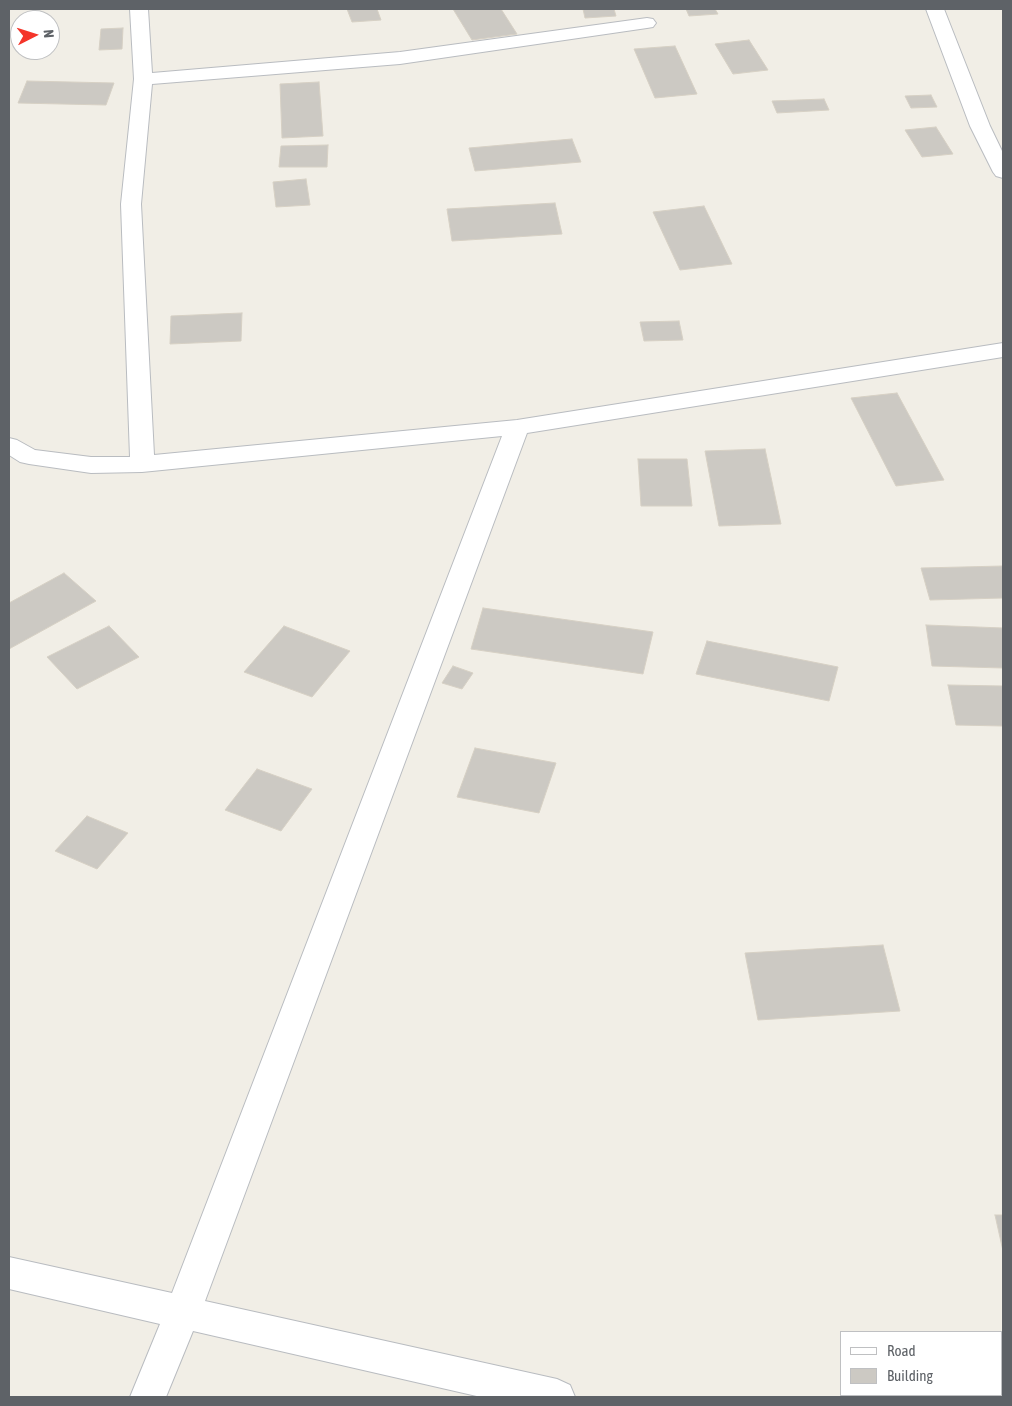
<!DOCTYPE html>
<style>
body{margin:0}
#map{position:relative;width:1012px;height:1406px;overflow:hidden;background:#f1eee6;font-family:"Asap Condensed",sans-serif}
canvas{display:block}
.frame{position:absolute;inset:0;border:10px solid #5e6267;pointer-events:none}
.legend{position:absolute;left:840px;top:1331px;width:162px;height:65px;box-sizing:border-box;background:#fff;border:1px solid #bfc0c2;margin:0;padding:6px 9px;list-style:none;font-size:15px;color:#5e6267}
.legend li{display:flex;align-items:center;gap:10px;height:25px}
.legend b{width:25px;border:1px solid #bfc0c2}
.north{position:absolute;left:10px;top:10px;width:50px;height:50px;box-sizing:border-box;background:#fff;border:1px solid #bfc0c2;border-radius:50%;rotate:85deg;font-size:14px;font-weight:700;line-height:20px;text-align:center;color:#5e6267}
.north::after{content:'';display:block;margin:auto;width:18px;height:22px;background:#f4352a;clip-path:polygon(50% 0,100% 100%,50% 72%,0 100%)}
</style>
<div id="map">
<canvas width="1012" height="1406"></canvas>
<div class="frame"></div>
<ul class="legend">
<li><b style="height:6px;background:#fff"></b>Road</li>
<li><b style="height:14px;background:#ccc9c3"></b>Building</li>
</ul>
<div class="north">N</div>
</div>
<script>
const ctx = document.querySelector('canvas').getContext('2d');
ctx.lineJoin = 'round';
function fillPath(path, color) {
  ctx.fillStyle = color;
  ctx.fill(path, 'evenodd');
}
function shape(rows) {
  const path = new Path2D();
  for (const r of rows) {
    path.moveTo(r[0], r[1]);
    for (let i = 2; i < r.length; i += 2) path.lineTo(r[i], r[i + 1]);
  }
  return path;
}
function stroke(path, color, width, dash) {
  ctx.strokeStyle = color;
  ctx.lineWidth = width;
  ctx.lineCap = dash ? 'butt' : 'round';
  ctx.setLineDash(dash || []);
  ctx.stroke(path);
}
const building = shape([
 [347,9,377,9,381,20,352,22,347,9],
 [453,9,501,9,517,34,472,40,453,9],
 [583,9,614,9,616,16,585,18,583,9],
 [686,9,715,9,718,14,689,16,686,9],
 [123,28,122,49,99,50,101,29,123,28],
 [749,40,768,70,733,74,715,44,749,40],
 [675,46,697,94,655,98,634,49,675,46],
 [27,81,114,83,106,105,18,103,27,81],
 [319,82,323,136,282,138,280,84,319,82],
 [931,95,937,107,911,108,905,96,931,95],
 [824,99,829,110,777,113,772,101,824,99],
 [936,127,953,154,922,157,905,130,936,127],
 [572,139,581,162,475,171,469,148,572,139],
 [328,145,327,167,279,167,281,146,328,145],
 [306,179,310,205,276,207,273,182,306,179],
 [555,203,562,234,452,241,447,209,555,203],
 [704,206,732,264,680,270,653,212,704,206],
 [242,313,241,341,170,344,171,316,242,313],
 [679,321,683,340,644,341,640,322,679,321],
 [897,393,944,480,896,486,851,398,897,393],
 [765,449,781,524,719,526,705,451,765,449],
 [638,459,687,459,692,506,641,506,638,459],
 [1003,566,1003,598,930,600,921,568,1003,566],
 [64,573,96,601,9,649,9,603,64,573],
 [483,608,653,632,643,674,471,649,483,608],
 [926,625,1003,628,1003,668,932,666,926,625],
 [109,626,139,657,77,689,47,657,109,626],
 [284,626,350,651,312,697,244,672,284,626],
 [707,641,838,667,829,701,696,674,707,641],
 [453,666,473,673,462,689,442,683,453,666],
 [948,685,1003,686,1003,726,956,725,948,685],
 [475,748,556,763,539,813,457,797,475,748],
 [257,769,312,789,281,831,225,810,257,769],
 [87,816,128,833,97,869,55,851,87,816],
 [883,945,900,1011,758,1020,745,953,883,945],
 [995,1215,1003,1215,1003,1251,995,1215]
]);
const minor = shape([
 [130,9,148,9,152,73,400,52,647,18,653,19,656,23,653,27,647,28,400,64,152,84,141,204,154,455,517,420,1003,343,1003,357,527,433,205,1301,557,1379,570,1385,575,1397,481,1397,193,1331,166,1397,130,1397,160,1324,9,1289,9,1257,172,1293,502,436,142,472,91,473,29,464,20,462,9,455,9,438,17,440,35,450,91,457,130,457,121,204,134,79,130,9],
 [926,9,944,9,990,126,1003,153,1003,178,996,176,993,172,970,126,926,9]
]);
fillPath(building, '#ccc9c3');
stroke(building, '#d6d0c4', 1);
stroke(minor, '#b9bcc0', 2);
fillPath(minor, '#fff');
</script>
